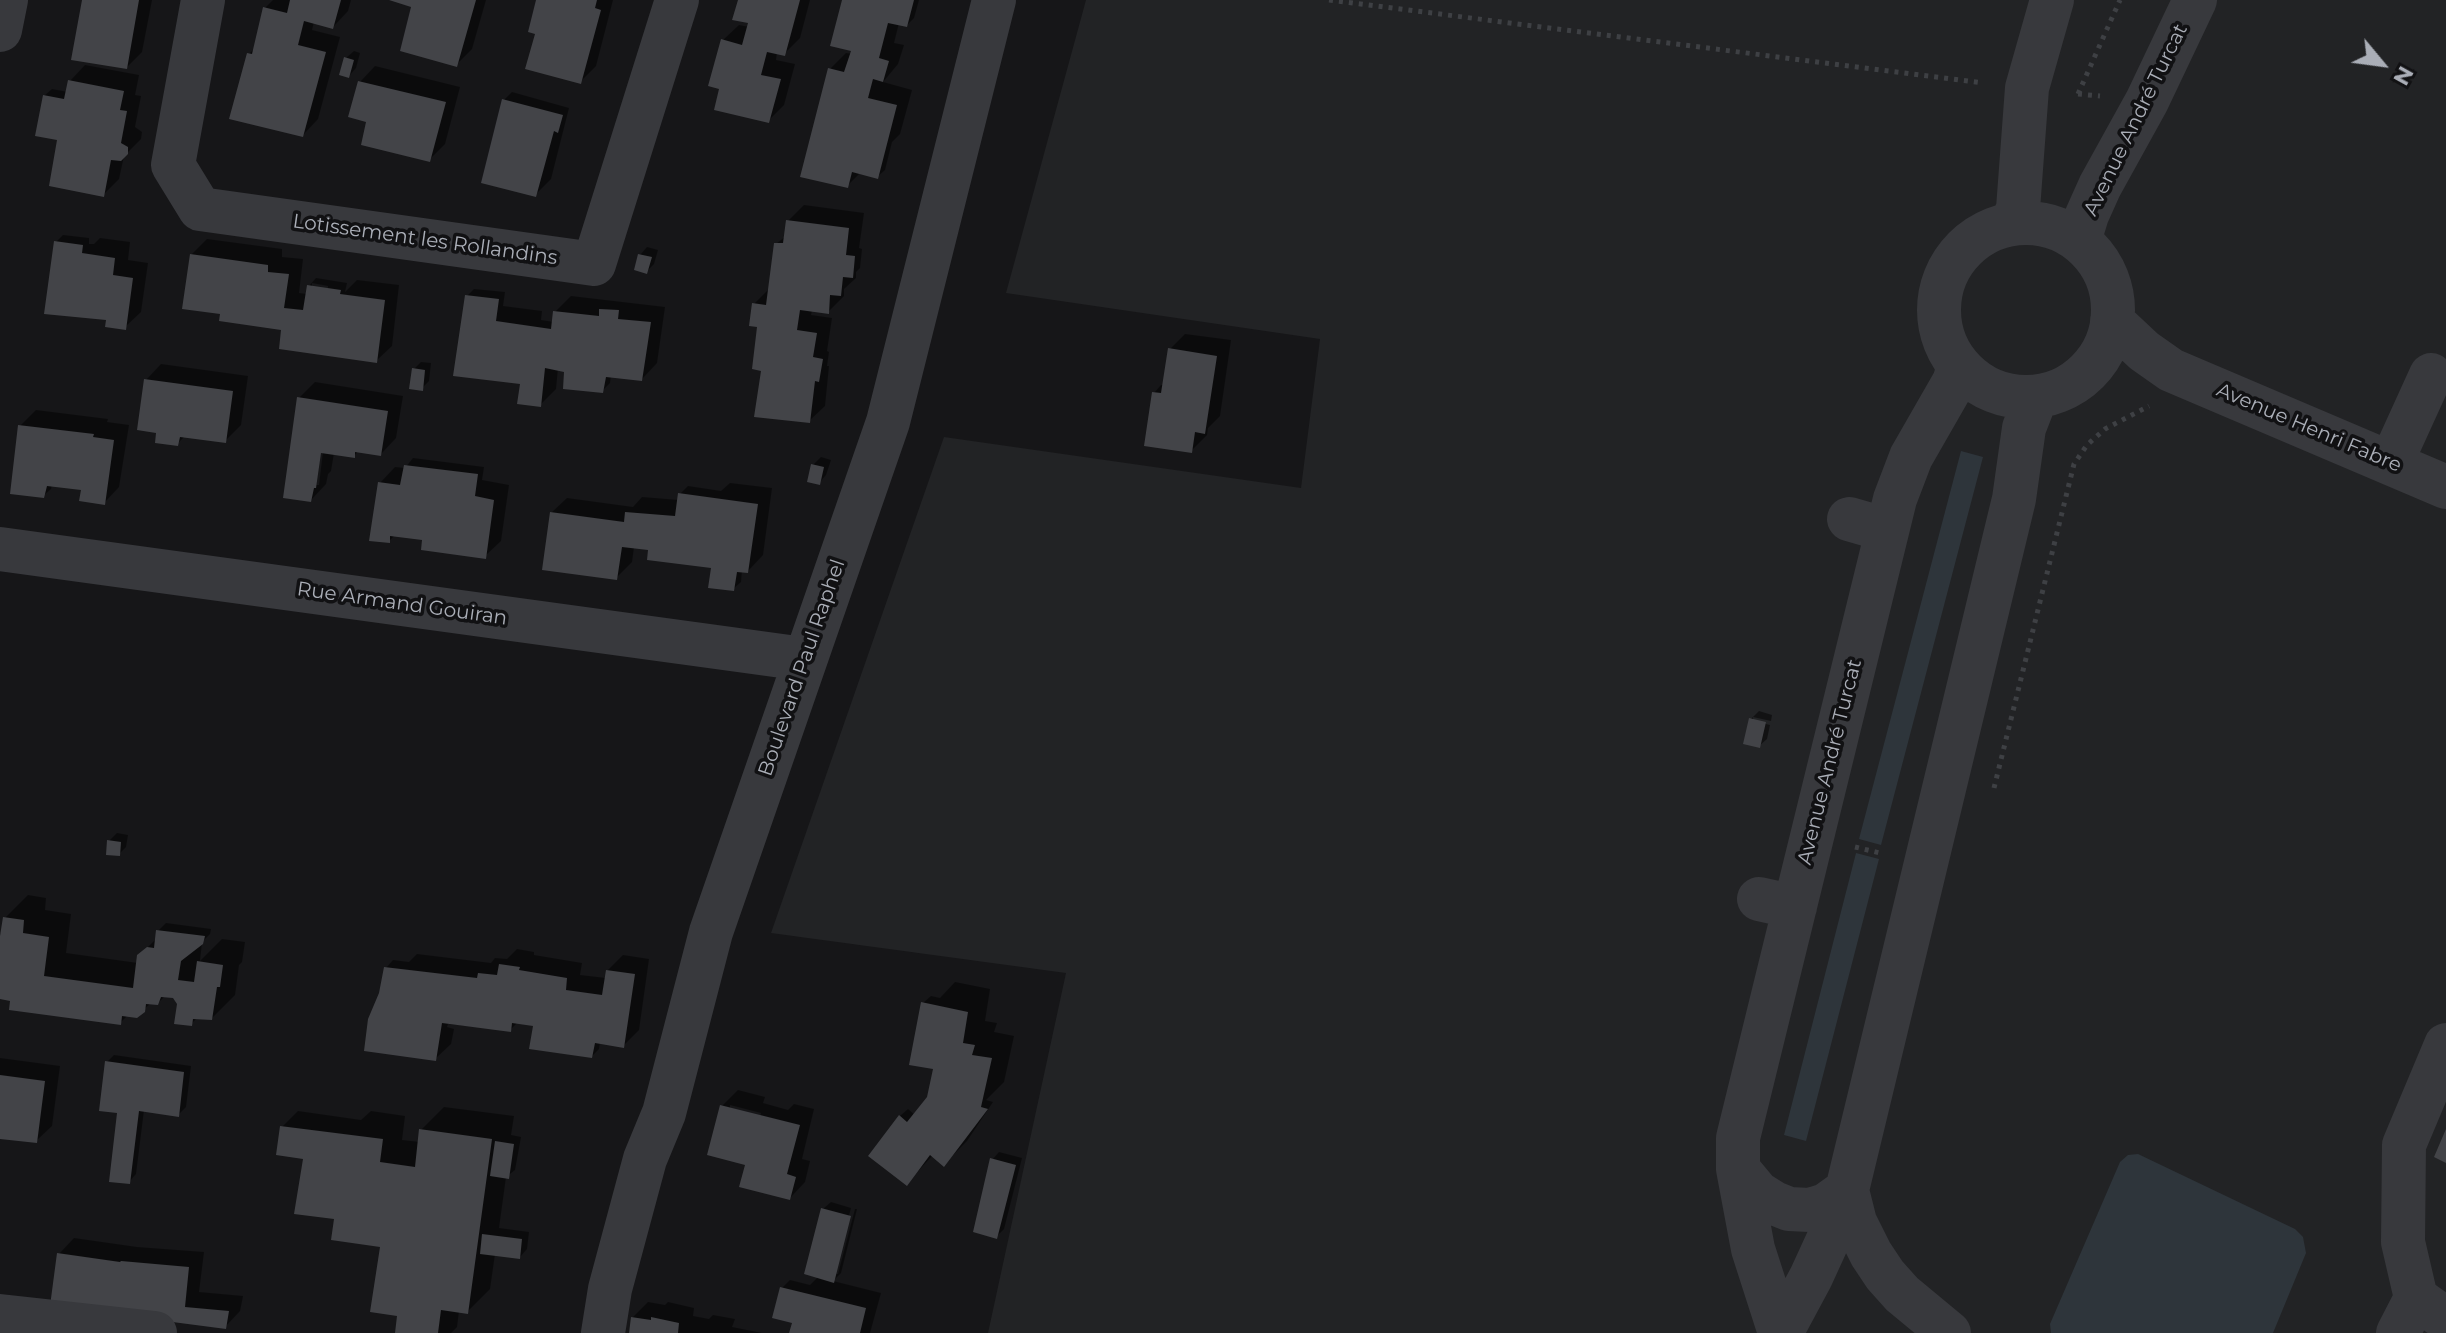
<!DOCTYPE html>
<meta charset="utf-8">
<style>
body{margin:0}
#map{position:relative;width:2446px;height:1333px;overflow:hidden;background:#161618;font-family:Montserrat,sans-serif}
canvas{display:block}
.north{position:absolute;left:2342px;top:24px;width:80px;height:80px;-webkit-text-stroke:6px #111113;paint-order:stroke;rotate:119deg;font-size:22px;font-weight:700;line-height:32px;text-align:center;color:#aaaeb7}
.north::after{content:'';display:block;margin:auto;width:28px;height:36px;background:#aaaeb7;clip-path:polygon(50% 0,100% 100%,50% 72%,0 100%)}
</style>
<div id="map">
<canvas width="2446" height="1333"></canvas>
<div class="north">N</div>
</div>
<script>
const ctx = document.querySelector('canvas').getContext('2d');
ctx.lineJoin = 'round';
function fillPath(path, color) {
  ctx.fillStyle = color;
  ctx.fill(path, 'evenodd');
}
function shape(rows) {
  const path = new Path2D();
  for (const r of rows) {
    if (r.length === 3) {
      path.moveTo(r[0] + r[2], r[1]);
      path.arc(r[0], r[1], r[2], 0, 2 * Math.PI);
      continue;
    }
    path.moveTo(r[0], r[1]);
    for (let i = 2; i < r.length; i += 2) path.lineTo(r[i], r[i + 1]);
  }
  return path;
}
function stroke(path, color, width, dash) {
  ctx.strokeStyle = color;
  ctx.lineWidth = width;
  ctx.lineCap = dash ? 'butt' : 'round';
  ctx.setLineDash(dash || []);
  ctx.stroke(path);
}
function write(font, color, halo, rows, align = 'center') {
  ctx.font = font + ' Montserrat,sans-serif';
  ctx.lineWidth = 7;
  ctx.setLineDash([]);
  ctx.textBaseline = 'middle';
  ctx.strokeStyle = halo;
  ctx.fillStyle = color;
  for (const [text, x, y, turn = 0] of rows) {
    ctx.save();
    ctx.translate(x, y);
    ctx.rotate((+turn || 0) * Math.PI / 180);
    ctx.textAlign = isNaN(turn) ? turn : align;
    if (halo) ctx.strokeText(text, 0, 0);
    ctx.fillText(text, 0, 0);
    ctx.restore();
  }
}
const built = shape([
 [1086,0,2446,0,2446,1333,988,1333,1066,973,771,933,944,437,1301,488,1320,339,1006,293]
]);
const water = shape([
 [1961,451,1983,457,1881,845,1859,839],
 [1856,853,1879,859,1806,1141,1784,1135],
 [2138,1154,2295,1229,2303,1237,2306,1253,2273,1333,2051,1333,2050,1324,2120,1162,2128,1155]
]);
const shadow = shape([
 [84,0,152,0,142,52,127,67],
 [273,0,351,0,348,11,333,27,314,22,312,30,340,37,318,119,303,135,249,54,256,47,265,8],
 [397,0,486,0,472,49,456,65,415,0],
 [539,0,613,0,596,66,581,81,539,27],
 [740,0,810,0,800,38,784,54,777,52,776,60,795,64,784,105,768,121,722,88,723,40,739,25,749,27,750,21],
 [844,0,919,0,914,18,907,25,899,23,894,43,904,45,898,64,883,82,912,90,900,134,892,142,885,170,877,177,861,172,847,186,830,69,846,53,852,54],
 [354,51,360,53,356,68,349,76,346,58],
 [85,65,139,75,135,95,141,96,135,127,142,132,141,139,124,156,119,179,103,195,60,134,44,96,52,89,68,92,70,81],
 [375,66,460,87,445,144,429,160,368,120,360,82],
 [512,92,569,108,551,179,535,195,504,100],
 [804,205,864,213,859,248,862,249,860,268,856,272,856,278,844,289,844,296,828,312,812,310,811,315,832,318,827,351,829,352,827,366,829,366,825,406,809,421,762,369,759,328,754,304,770,288,776,244,786,236,788,221],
 [63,235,89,238,89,244,94,244,100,238,130,242,128,260,148,263,141,312,125,327,108,318,56,242],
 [207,239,282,249,282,257,303,259,299,293,307,294,309,286,316,278,347,283,345,292,357,280,399,285,392,346,376,361,283,328,222,315,191,255],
 [312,283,328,286,328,290,312,287],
 [647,247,658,250,654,264,646,272,640,255],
 [474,289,505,292,503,306,542,311,541,320,554,322,555,312,571,296,665,307,657,363,642,379,611,375,610,383,602,391,558,368,556,389,540,405,522,383,467,296],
 [1185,334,1231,340,1220,416,1208,428,1207,435,1191,451,1154,393,1161,385,1164,385,1170,349],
 [421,362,431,363,429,381,422,388,414,369],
 [161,364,248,376,241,425,225,441,186,435,177,444,158,434,146,380],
 [315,382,403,396,396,438,381,454,359,450,354,456,334,453,331,471,328,474,326,484,311,500,299,398],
 [320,443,324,443,319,485,315,485],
 [36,410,108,419,107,422,129,425,119,487,104,503,83,488,52,484,51,489,43,496,20,426],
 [821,457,831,460,826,475,819,483,813,465],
 [413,458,484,467,482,480,509,485,501,541,485,556,427,539,395,535,389,541,380,483,395,467,405,468],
 [730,483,772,488,763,555,748,571,742,570,741,582,733,589,714,566,650,549,634,547,632,562,616,578,551,513,567,498,633,507,642,497,679,500,680,494,688,486,721,491],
 [1759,711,1772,715,1771,721,1753,717,1753,721,1770,725,1767,739,1759,746,1751,719],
 [117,833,128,835,126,847,119,854,109,841],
 [28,895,46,898,45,910,71,914,66,953,138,963,139,956,157,938,158,931,166,923,211,929,210,934,202,942,200,961,222,939,245,942,242,962,239,965,235,995,212,1018,198,1017,191,1024,175,996,166,995,158,1003,151,1003,143,1010,128,1015,120,1023,0,997,0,934,3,931,5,918],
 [517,949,534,952,534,955,582,963,580,975,606,978,607,971,623,955,649,959,639,1030,623,1046,600,1042,599,1049,592,1056,536,1024,518,1022,510,1030,448,1024,447,1027,454,1029,451,1044,435,1059,380,994,386,968,393,960,409,962,417,954,491,963,495,958,507,959],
 [955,982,990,989,985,1021,997,1023,994,1032,1014,1036,1004,1082,986,1100,993,1102,967,1141,944,1164,933,1155,907,1183,900,1116,908,1109,915,1115,928,1097,935,1067,923,1003,931,996,940,998],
 [114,1055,191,1066,186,1107,178,1115,144,1110,136,1174,129,1182,119,1112,107,1062],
 [0,1058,60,1066,52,1126,36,1141,0,1137],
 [738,1090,765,1097,763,1103,788,1110,794,1104,814,1109,802,1159,810,1161,805,1182,790,1198,747,1163,722,1106],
 [730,1105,761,1113,760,1117,730,1109],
 [444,1107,514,1116,511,1135,521,1137,515,1170,506,1177,499,1228,529,1232,527,1249,520,1257,495,1254,490,1289,467,1312,459,1311,457,1327,451,1333,397,1333,400,1310,384,1246,337,1213,305,1157,282,1127,298,1111,361,1120,371,1111,405,1116,402,1140,420,1142,421,1130],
 [999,1152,1022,1158,1004,1229,997,1236,992,1160],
 [831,1202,851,1208,834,1274,838,1274,855,1209,857,1209,841,1273,833,1281,881,1293,870,1333,792,1333,797,1316,782,1288,790,1280,810,1285,819,1276,823,1209],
 [74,1238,137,1247,204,1252,199,1292,243,1296,240,1311,225,1327,59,1254],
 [648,1302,665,1305,668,1302,694,1308,693,1316,709,1319,713,1315,735,1319,732,1327,762,1333,631,1333,633,1317]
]);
const building = shape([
 [82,0,139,0,127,69,71,60],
 [290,0,341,0,333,29,304,21,298,45,326,52,303,137,229,119,247,53,252,54,263,7,287,13],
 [476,0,457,67,400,51,411,7,389,0],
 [536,0,597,0,595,8,601,10,581,84,525,69,535,34,528,32],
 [738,0,800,0,785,56,767,52,761,75,781,79,769,123,714,110,719,89,708,86,721,39,742,45,748,23,732,20],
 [842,0,914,0,907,27,888,23,879,58,889,61,883,82,873,79,868,98,897,105,878,179,852,172,848,188,800,177,828,68,844,72,851,51,830,46],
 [344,57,354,60,349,78,339,75],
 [68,80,124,91,120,110,127,111,121,143,128,147,128,154,121,161,111,160,104,197,49,186,57,140,35,136,43,95,64,99],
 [358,81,446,102,430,162,361,145,366,122,348,117],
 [502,99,563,115,558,133,554,131,536,197,481,183],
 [786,220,849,228,846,255,855,256,853,278,843,277,841,296,830,295,829,314,800,310,797,330,817,333,813,357,823,359,819,382,815,381,810,423,754,417,761,371,752,369,757,327,749,326,752,303,766,305,774,243,783,243],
 [54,241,83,245,82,253,115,258,113,275,133,278,126,330,105,327,106,320,44,314],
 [190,254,268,265,268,272,289,274,284,308,303,310,307,285,341,290,340,294,385,300,377,363,279,349,281,330,219,321,220,314,182,309],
 [638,254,652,257,647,274,634,270],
 [465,295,499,299,496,321,551,329,553,311,599,316,599,309,619,310,618,319,651,322,642,381,606,377,603,393,563,389,564,372,545,368,541,407,517,404,520,384,453,376],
 [1168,348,1217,356,1205,434,1195,432,1192,453,1144,446,1152,392,1161,393],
 [412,368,425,370,423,391,409,389],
 [144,379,233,391,226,443,180,437,178,446,155,443,156,433,137,430],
 [297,397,388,411,381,456,355,452,355,458,321,453,316,488,314,488,311,502,283,498],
 [18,425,94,434,93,437,114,440,105,505,79,501,81,490,47,486,44,498,10,494],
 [811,464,824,467,820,485,807,482],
 [404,465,478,474,475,496,494,500,486,559,421,550,422,540,390,536,390,543,369,541,378,482,400,485],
 [678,493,758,504,748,573,737,572,734,591,708,588,711,568,647,560,648,550,622,547,617,580,542,570,550,512,624,522,625,512,675,516],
 [1749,718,1766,722,1760,748,1743,744],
 [107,840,121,842,120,856,106,855],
 [3,917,24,920,23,933,49,937,44,976,133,988,137,955,147,947,154,948,156,930,205,936,203,944,181,961,178,980,194,982,197,961,223,965,220,987,217,987,212,1020,193,1019,192,1026,174,1024,177,1004,173,998,161,997,158,1005,146,1004,145,1012,137,1018,122,1016,121,1025,9,1010,10,1001,0,999,0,936],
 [499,964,520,967,519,970,567,978,566,990,602,995,606,970,635,974,624,1048,595,1043,592,1058,529,1049,533,1026,512,1023,511,1032,442,1023,436,1061,364,1051,368,1019,379,993,384,967,477,978,478,973,497,975],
 [921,1002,968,1012,963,1043,975,1045,972,1055,992,1058,981,1107,988,1109,944,1167,930,1155,907,1186,868,1156,899,1115,907,1122,927,1097,933,1069,909,1065],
 [105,1061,184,1072,179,1117,139,1111,130,1184,109,1182,117,1113,99,1111],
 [0,1075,45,1081,37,1143,0,1139],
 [720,1105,800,1125,787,1174,796,1177,790,1200,739,1187,745,1165,707,1155],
 [280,1126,383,1139,380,1162,415,1167,419,1129,492,1139,468,1314,441,1310,438,1333,395,1333,397,1316,370,1312,380,1247,331,1240,334,1219,294,1214,303,1159,276,1155],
 [2446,1129,2446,1163,2434,1157],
 [495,1141,514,1144,509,1179,490,1176],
 [990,1158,1016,1165,997,1239,973,1232],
 [821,1208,851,1216,834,1283,804,1274],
 [482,1234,522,1239,520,1259,480,1254],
 [57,1253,120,1262,121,1261,189,1267,185,1307,229,1311,226,1329,50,1306],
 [780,1287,866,1308,860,1333,789,1333,792,1323,772,1318],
 [631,1317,651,1320,651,1317,679,1323,678,1333,629,1333]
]);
const path = shape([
 [1329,0,1983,83],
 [2078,94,2120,0],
 [2078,94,2100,96],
 [1994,788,2074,464,2087,445,2105,429,2149,406],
 [1855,847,1884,854]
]);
const minor = shape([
 [203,0,173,165,200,209,594,264,677,0],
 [0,30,6,0],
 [2026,310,87],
 [2011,224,2018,209,2027,88,2052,0],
 [2079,241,2087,215,2100,186,2147,101,2195,0],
 [2112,321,2144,351,2171,370,2446,487],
 [2391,463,2431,375],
 [1849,519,1887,530],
 [0,549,804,659],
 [1759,899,1795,907],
 [2446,1045,2404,1145,2403,1242,2416,1298,2446,1319],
 [1738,1169,1758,1193,1774,1203,1789,1209,1810,1210,1826,1205,1847,1190,1855,1222,1871,1254,1885,1275,1902,1294,1949,1333],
 [0,1316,155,1333],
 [603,1333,610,1289,645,1159,664,1113,711,932,888,422,994,0],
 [1780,1333,1753,1249,1738,1169,1738,1138,1895,499,1911,457,1954,382,1959,367],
 [1781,1333,1811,1277,1833,1229,1847,1190,2014,499,2024,428,2036,397],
 [2398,1333,2416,1298]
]);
const streetNames = [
 ["Avenue André Turcat",2136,120,-64],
 ["Lotissement les Rollandins",425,240,8],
 ["Avenue Henri Fabre",2309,428,23],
 ["Rue Armand Gouiran",402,604,8],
 ["Boulevard Paul Raphel",802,668,-71],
 ["Avenue André Turcat",1830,762,-76]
];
fillPath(built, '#222325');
fillPath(water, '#2e353b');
fillPath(shadow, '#0007');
fillPath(building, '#434448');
stroke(path, '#3e4044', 5, [4, 6]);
stroke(minor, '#38393d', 44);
write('20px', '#aaaeb7', '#111113', streetNames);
</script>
